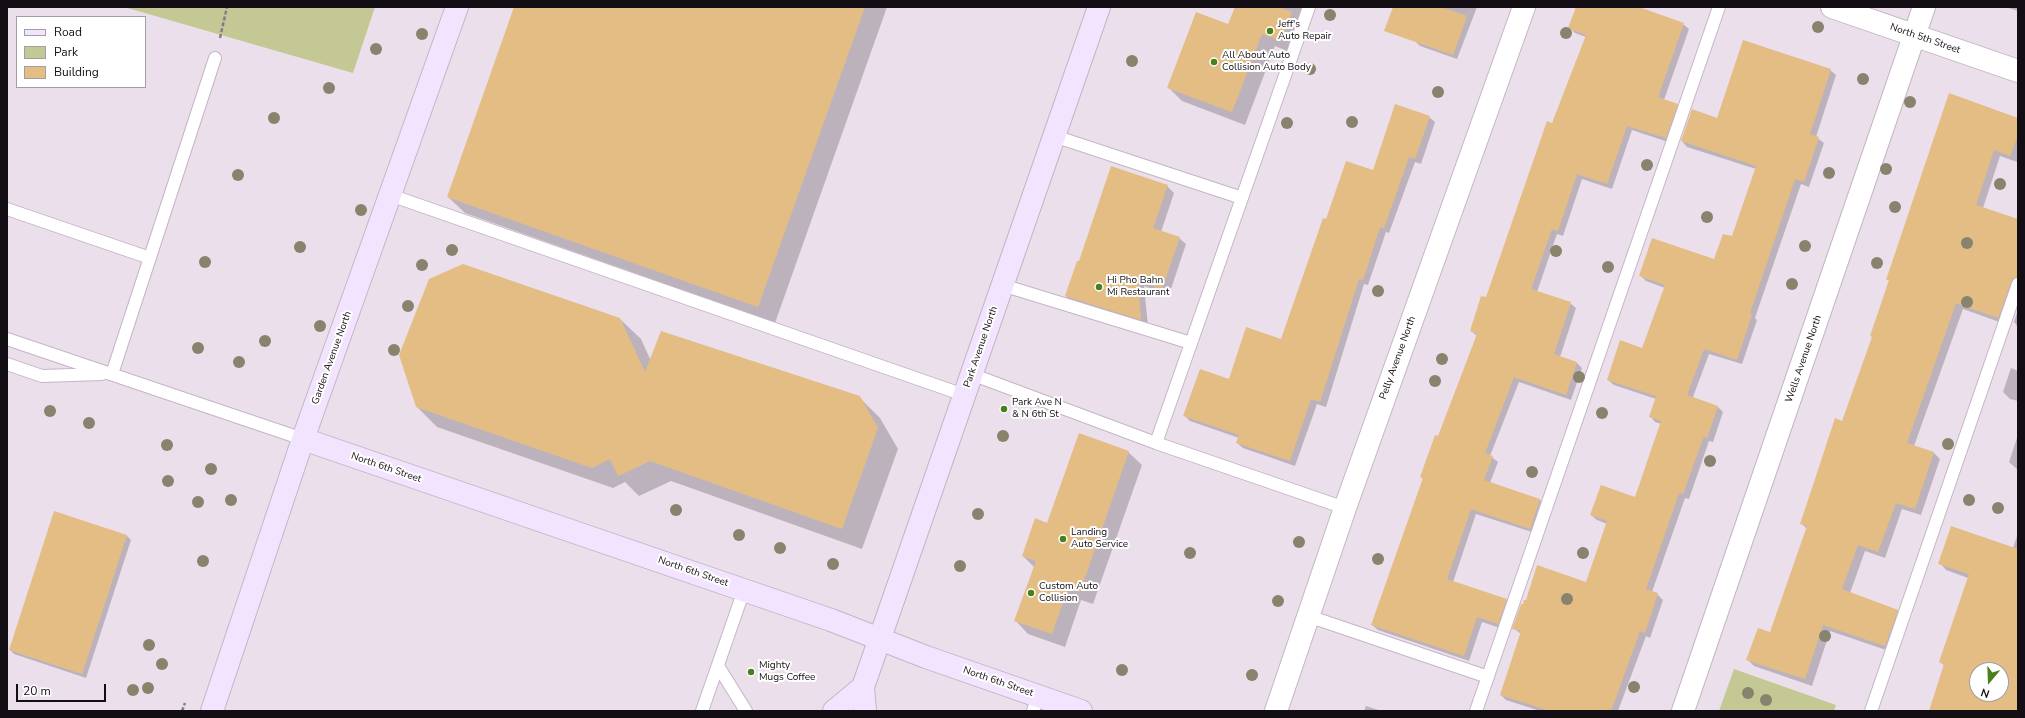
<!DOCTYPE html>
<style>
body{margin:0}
#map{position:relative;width:2025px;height:718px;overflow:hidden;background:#ecdfec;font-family:"Nunito Sans",sans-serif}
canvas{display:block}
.frame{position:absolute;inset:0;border:8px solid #130e13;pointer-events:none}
.legend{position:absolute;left:16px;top:16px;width:130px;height:72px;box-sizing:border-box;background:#fff;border:1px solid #a19fa1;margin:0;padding:5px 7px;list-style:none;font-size:12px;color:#130e13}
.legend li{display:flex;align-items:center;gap:8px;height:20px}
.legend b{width:20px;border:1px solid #a19fa1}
.north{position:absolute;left:1969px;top:662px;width:40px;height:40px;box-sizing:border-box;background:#fff;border:1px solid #a19fa1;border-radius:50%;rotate:199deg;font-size:11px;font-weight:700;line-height:16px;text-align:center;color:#130e13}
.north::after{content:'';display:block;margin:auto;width:14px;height:18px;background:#48801a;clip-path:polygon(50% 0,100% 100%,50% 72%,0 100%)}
.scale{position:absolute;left:16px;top:684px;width:90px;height:18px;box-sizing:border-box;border:2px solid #130e13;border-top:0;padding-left:5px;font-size:12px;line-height:14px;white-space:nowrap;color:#130e13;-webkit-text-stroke:3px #fff;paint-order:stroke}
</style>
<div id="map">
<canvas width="2025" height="718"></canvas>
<div class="frame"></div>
<ul class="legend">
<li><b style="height:5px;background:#f2e4fe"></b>Road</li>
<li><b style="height:11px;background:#c3c895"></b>Park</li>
<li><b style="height:11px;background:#e4bd84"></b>Building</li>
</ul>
<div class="north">N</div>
<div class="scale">20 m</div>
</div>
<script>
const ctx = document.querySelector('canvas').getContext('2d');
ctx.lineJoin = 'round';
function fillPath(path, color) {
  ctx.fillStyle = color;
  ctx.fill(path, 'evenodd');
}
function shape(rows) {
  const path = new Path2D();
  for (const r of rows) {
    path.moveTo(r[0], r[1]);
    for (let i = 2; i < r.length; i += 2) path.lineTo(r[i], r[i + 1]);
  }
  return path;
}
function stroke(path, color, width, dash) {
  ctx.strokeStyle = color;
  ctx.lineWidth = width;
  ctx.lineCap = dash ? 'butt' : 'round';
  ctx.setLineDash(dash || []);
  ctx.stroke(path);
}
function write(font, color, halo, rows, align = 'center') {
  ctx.font = font + ' "Nunito Sans",sans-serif';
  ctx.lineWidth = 4;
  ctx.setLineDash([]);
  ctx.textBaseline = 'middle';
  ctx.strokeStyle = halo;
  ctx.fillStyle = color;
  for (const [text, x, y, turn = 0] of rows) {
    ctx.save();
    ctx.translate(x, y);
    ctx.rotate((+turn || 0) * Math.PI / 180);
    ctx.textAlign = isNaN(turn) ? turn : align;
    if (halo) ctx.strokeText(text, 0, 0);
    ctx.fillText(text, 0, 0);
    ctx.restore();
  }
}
const green = shape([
 [124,7,375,7,353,73],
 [1734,669,1836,705,1834,711,1719,711]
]);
const shadow = shape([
 [516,7,887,7,775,323,465,213,448,197],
 [1236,7,1312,7,1294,54,1275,46,1245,125,1182,101,1169,88,1229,25],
 [1427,7,1477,7,1457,59,1420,46,1415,41],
 [1577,7,1636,7,1683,24,1689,29,1664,100,1677,105,1682,110,1671,143,1632,130,1612,189,1582,179,1563,236,1557,234,1537,292,1570,303,1576,308,1560,357,1577,363,1582,368,1571,400,1519,382,1490,456,1498,462,1490,483,1540,500,1545,505,1535,533,1476,514,1453,582,1506,600,1512,605,1503,629,1482,622,1469,661,1378,630,1372,625,1423,479,1421,477,1439,437,1477,336,1471,331,1487,299,1586,37,1575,33,1570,28],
 [2005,7,2018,7,2018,11],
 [1830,70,1836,75,1816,137,1824,143,1809,187,1801,184,1755,318,1757,320,1742,364,1709,354,1693,397,1718,407,1723,412,1713,442,1709,441,1689,499,1685,498,1652,592,1657,594,1663,600,1650,638,1646,636,1618,711,1540,711,1506,700,1501,695,1521,634,1513,628,1587,583,1607,524,1597,520,1591,515,1635,498,1661,424,1655,422,1650,416,1656,399,1614,385,1608,380,1643,349,1665,288,1646,281,1641,276,1715,260,1732,238,1756,169,1687,147,1682,141,1717,119],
 [1429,117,1435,122,1421,164,1415,162,1389,233,1386,232,1368,285,1364,284,1326,407,1317,404,1295,466,1243,448,1237,443,1239,438,1190,421,1185,416,1281,340,1327,220],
 [2018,119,2017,162,2000,156,1983,208,2018,220,2018,288,2005,324,1963,309,1914,446,1933,452,1940,459,1921,515,1902,509,1885,558,1865,551,1850,593,1897,610,1904,617,1892,652,1830,631,1812,686,1754,666,1748,660,1771,633,1807,529,1802,524,1843,422,1873,337,1889,281,1888,279],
 [1167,186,1174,193,1161,232,1179,238,1186,244,1169,295,1144,286,1148,326,1072,302,1066,296,1079,262],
 [2018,310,2018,327,2014,322],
 [620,319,641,339,651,361,859,397,880,418,898,449,862,549,671,481,639,496,625,482,613,488,437,427,417,407],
 [2011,368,2018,371,2018,401,2010,399,2003,392],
 [2018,435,2018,470,2009,462],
 [1128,452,1142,465,1093,604,1081,600,1065,647,1028,634,1015,620,1034,567,1023,556,1048,524],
 [55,512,127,536,131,540,86,678,14,654,10,650],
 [2018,533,2018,711,1930,711,1945,666,1940,662,1968,578,1946,570,1940,563,2013,548],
 [1977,670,2001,670,2001,694,1977,694],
 [1366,706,1382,711,1364,711]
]);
const building = shape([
 [514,7,865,7,758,307,447,197],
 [1235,7,1278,7,1292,12,1281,41,1262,34,1232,112,1167,88,1196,12,1228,24],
 [1393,7,1441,7,1467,16,1453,55,1384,31],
 [1576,7,1639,7,1684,23,1658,97,1678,104,1666,138,1627,126,1607,184,1577,174,1558,231,1552,229,1531,289,1571,302,1554,354,1577,362,1566,395,1514,377,1485,453,1493,456,1484,480,1540,499,1530,529,1471,509,1447,579,1507,599,1498,624,1477,617,1464,656,1371,625,1423,478,1420,477,1435,435,1438,436,1477,334,1470,331,1481,296,1486,297,1547,121,1552,123,1586,35,1568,28],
 [1743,40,1831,69,1810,134,1819,137,1804,182,1795,179,1750,313,1752,314,1737,360,1704,349,1687,395,1718,406,1707,438,1704,436,1683,494,1679,493,1646,589,1658,593,1645,633,1640,631,1611,711,1550,711,1500,695,1521,631,1512,629,1521,604,1523,604,1524,600,1526,600,1537,565,1586,582,1607,521,1590,515,1601,485,1635,497,1661,421,1649,417,1656,396,1607,380,1620,340,1642,348,1665,285,1639,276,1652,238,1714,259,1723,234,1732,236,1756,166,1681,141,1692,109,1717,118],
 [1949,93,2018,118,2018,135,2010,156,1994,150,1976,205,2018,219,2018,277,2013,278,2011,282,1998,318,1956,303,1907,443,1934,452,1915,509,1896,503,1878,552,1858,545,1842,589,1898,610,1885,646,1823,625,1805,679,1746,660,1758,628,1770,632,1807,526,1800,524,1816,476,1835,418,1842,421,1872,337,1870,336,1889,280,1886,280],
 [1395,104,1430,116,1415,159,1409,157,1384,228,1380,227,1363,280,1359,279,1320,402,1311,399,1290,461,1236,443,1239,435,1183,416,1200,369,1229,379,1246,327,1281,339,1323,218,1326,219,1346,161,1373,170],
 [1111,166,1168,185,1153,228,1180,237,1162,289,1138,281,1141,320,1065,296,1077,261,1079,261],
 [463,264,620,318,645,372,661,331,860,396,878,428,842,529,650,461,618,476,610,459,592,468,416,407,399,355,429,279],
 [1079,433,1129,451,1080,592,1068,588,1052,634,1014,621,1036,561,1022,556,1035,518,1047,523],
 [54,511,127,535,82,674,9,650],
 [1951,526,2018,549,2018,711,1929,711,1944,664,1939,662,1969,574,1938,564],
 [1977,670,2001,670,2001,694,1977,694]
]);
const path = shape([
 [220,38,227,7],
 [182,711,185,703]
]);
const lane = shape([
 [1309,7,1156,443,1345,508],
 [1054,136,1242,198],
 [390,195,964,395],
 [7,209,150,258],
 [1002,285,1191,343],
 [7,339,303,439],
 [7,364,42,376,102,374],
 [112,374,215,58],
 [971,374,1156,443],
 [1308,616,1488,677],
 [718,666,746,711],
 [702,711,744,590],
 [1033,711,1038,696],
 [1476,711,1719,7],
 [1871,711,2018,284]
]);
const street = shape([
 [1832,7,2018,71],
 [1276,711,1345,508,1524,7],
 [1683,711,1924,7]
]);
const secondary = shape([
 [303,439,831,620,926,657,1081,711],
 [212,711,303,439,457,7],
 [834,711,863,687],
 [865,711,863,687,1099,7]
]);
const trees = [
 [1330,15],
 [1818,27],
 [1566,33],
 [422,34],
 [376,49],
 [1132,61],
 [1310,69],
 [1863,79],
 [329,88],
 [1438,92],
 [1910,102],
 [274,118],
 [1352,122],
 [1287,123],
 [1647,165],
 [1886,169],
 [1829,173],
 [238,175],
 [2000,184],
 [1895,207],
 [361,210],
 [1707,217],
 [1967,243],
 [1805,246],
 [300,247],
 [452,250],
 [1556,251],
 [205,262],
 [1877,263],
 [422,265],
 [1608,267],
 [1792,284],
 [1378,291],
 [1967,302],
 [408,306],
 [320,326],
 [265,341],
 [198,348],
 [394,350],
 [1442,359],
 [239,362],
 [1579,377],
 [1435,381],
 [50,411],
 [1602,413],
 [89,423],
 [1003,436],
 [1948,444],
 [167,445],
 [1710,461],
 [211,469],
 [1532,472],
 [168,481],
 [231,500],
 [1969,500],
 [198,502],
 [1998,508],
 [676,510],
 [978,514],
 [739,535],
 [1299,542],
 [780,548],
 [1190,553],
 [1583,553],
 [1378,559],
 [203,561],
 [833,564],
 [960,566],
 [1567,599],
 [1278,601],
 [1825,636],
 [149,645],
 [162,664],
 [1122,670],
 [1252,675],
 [1634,687],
 [148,688],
 [133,690],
 [1748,693],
 [1766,700]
];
const markers = [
 [1270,31,4,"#48801a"],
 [1214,62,4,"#48801a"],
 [1099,287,4,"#48801a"],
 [1004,409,4,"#48801a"],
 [1063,539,4,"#48801a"],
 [1031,593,4,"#48801a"],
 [751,672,4,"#48801a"]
];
const poiNames = [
 ["Jeff's",1278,25],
 ["Auto Repair",1278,37],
 ["All About Auto",1222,56],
 ["Collision Auto Body",1222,68],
 ["Hi Pho Bahn",1107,281],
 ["Mi Restaurant",1107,293],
 ["Park Ave N",1012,403],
 ["& N 6th St",1012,415],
 ["Landing",1071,533],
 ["Auto Service",1071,545],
 ["Custom Auto",1039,587],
 ["Collision",1039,599],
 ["Mighty",759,666],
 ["Mugs Coffee",759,678]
];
const streetNames = [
 ["North 5th Street",1925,39,19],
 ["Park Avenue North",981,347,-71],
 ["Garden Avenue North",332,358,-70],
 ["Pelly Avenue North",1398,358,-70],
 ["Wells Avenue North",1804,359,-71],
 ["North 6th Street",386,468,19],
 ["North 6th Street",693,572,19],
 ["North 6th Street",998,682,19]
];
fillPath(green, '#c3c895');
fillPath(shadow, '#0003');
fillPath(building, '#e4bd84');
stroke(lane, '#c3b6c3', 14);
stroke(street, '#c3b6c3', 24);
stroke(secondary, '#c3b6c3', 24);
stroke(path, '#867c86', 2.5, [4, 2]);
stroke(lane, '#fff', 12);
stroke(street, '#fff', 22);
stroke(secondary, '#f2e4fe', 22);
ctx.fillStyle = '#87836c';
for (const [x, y] of trees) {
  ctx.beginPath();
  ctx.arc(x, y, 6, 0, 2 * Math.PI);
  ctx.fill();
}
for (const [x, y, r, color] of markers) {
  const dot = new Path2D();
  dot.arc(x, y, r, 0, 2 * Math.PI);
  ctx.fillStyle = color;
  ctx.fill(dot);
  stroke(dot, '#fff', 1.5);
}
write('10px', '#130e13', '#fff', poiNames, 'left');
write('10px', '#130e13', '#fff', streetNames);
</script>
